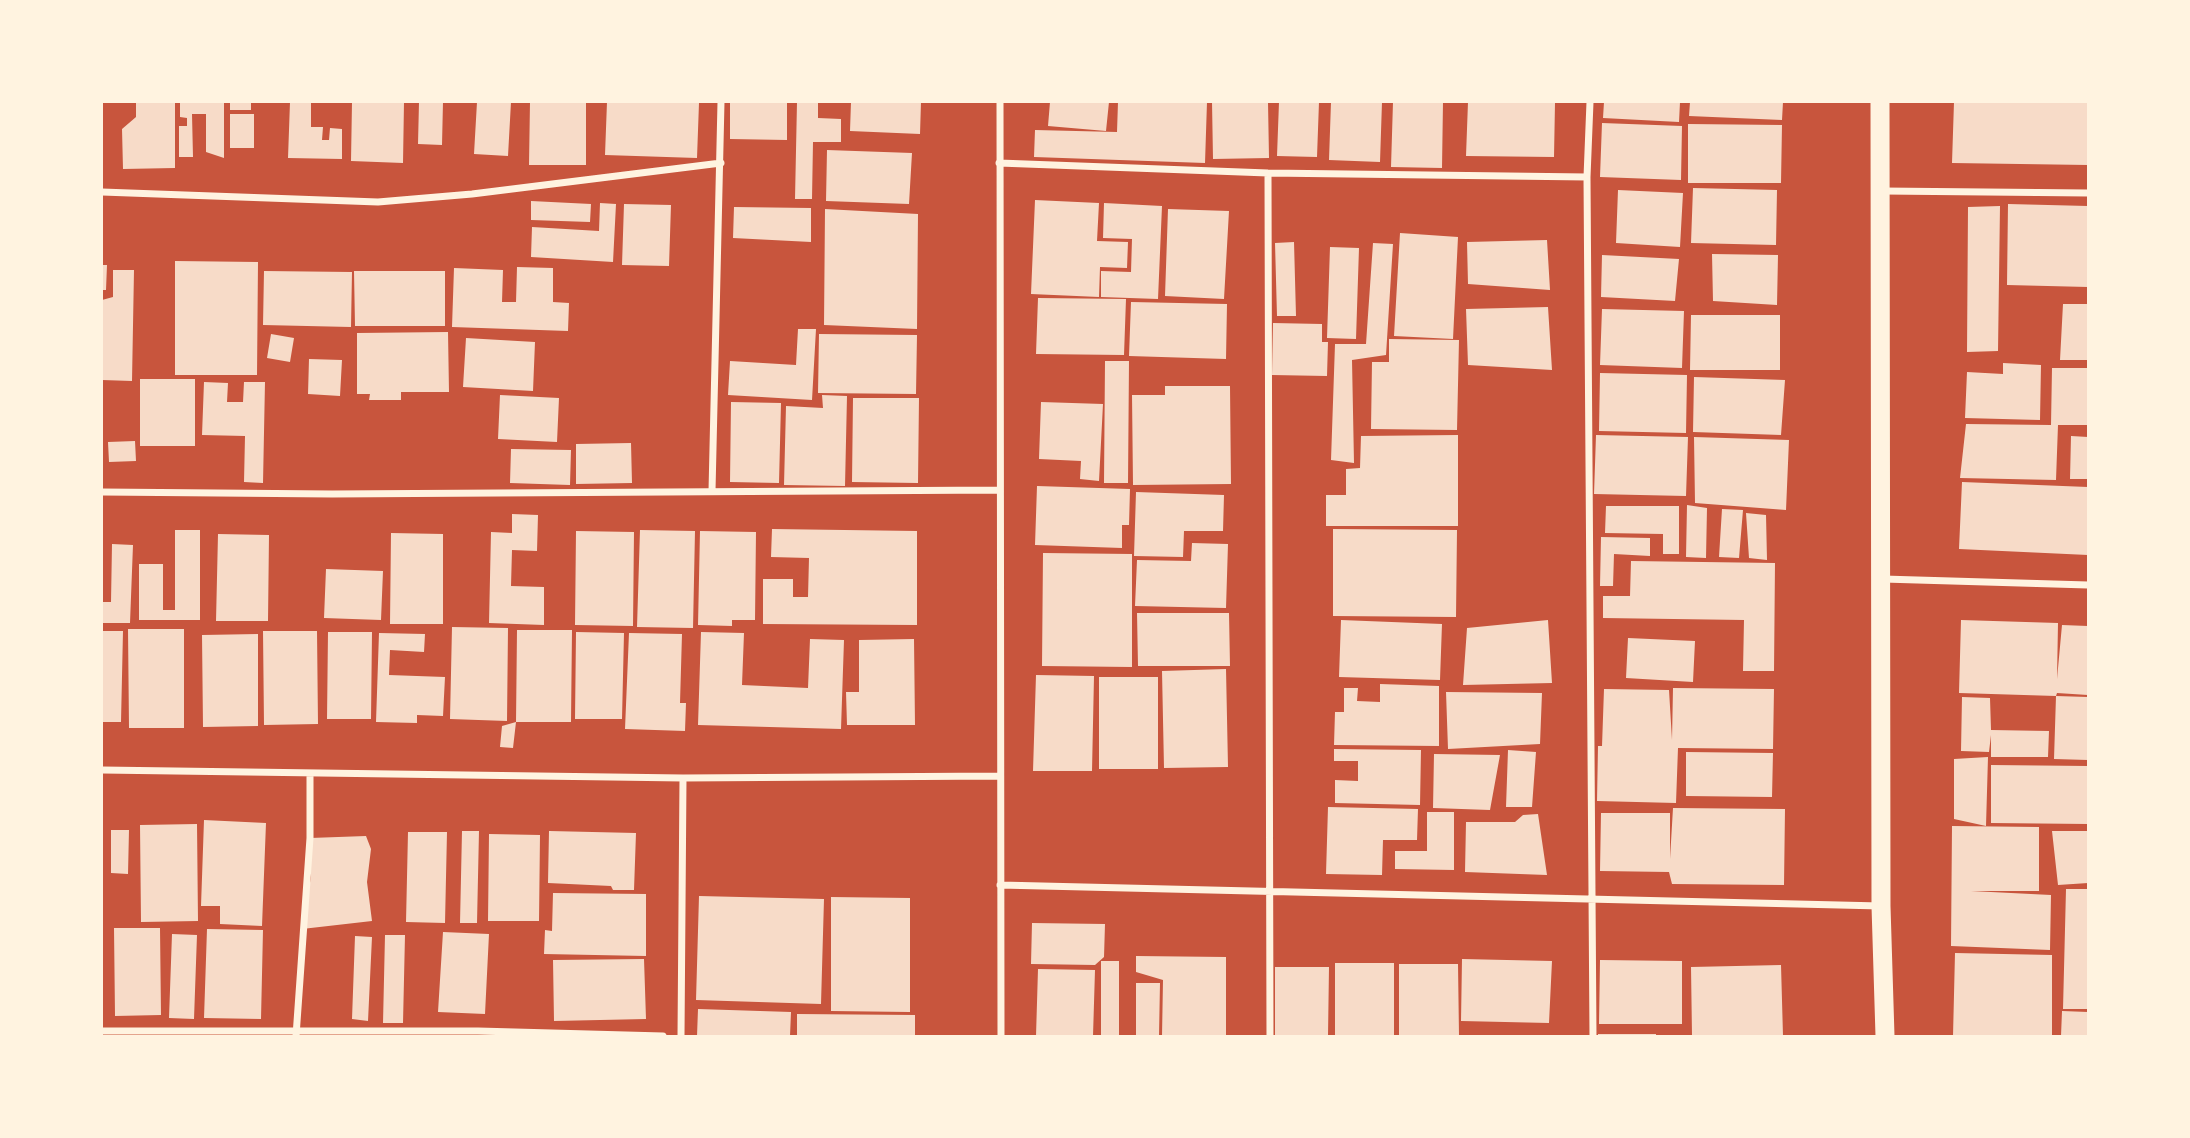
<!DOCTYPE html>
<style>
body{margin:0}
#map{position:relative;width:2190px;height:1138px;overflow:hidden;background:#c8553d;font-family:Quicksand,sans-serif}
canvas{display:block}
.frame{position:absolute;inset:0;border:103px solid #fff3e0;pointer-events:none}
</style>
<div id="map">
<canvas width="2190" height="1138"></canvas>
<div class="frame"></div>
</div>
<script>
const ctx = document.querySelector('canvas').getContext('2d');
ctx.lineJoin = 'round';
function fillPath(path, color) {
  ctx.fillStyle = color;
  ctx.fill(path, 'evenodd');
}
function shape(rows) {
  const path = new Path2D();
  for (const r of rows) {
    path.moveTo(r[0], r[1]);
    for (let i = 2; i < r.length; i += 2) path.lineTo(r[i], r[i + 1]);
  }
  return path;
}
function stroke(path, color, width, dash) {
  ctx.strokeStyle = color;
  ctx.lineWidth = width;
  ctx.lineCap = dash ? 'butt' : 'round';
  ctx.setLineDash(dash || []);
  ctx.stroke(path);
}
const building = shape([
 [136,102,175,102,175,168,123,169,122,129,136,117],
 [180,102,224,102,224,158,206,152,206,114,192,114,193,157,179,157,179,126,187,126,187,118,180,117],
 [230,102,251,102,251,110,230,110],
 [290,102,311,102,311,127,323,127,322,140,329,140,330,128,342,129,342,159,288,158],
 [352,102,404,102,403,163,351,161],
 [419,102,443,102,442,145,418,144],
 [477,102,511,102,508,156,474,154],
 [530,102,586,102,586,165,529,165],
 [607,102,699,103,697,158,605,155],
 [730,102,787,102,787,140,730,139],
 [797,102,818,102,818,118,841,119,841,142,813,142,812,199,795,199],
 [851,102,921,102,920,134,850,131],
 [1050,102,1109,102,1106,131,1048,126],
 [1118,102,1207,102,1205,163,1034,157,1035,130,1117,132],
 [1212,102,1268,102,1269,158,1213,159],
 [1279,102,1319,102,1317,157,1277,156],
 [1331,102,1382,102,1380,162,1329,160],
 [1393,102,1443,102,1442,168,1391,167],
 [1468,102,1555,103,1554,157,1466,156],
 [1604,102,1680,102,1679,122,1603,118],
 [1690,102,1783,102,1782,120,1689,116],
 [1954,102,2088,102,2088,165,1952,163],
 [230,114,254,114,254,148,230,148],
 [1602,123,1682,126,1681,180,1600,177],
 [1688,124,1782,125,1781,183,1688,183],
 [827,150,912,153,909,204,826,201],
 [1693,188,1777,190,1776,245,1691,243],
 [1618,190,1683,193,1680,247,1616,243],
 [1035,200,1099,203,1097,241,1128,242,1127,268,1100,267,1099,297,1031,294],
 [531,201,591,204,590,222,531,220],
 [600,203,616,204,613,262,531,257,532,227,599,231],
 [1104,203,1162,206,1158,299,1101,297,1101,271,1131,272,1132,239,1103,238],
 [624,204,671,205,669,266,622,265],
 [2008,204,2088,206,2088,287,2007,285],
 [2000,206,1998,351,1967,352,1968,207],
 [734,207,811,208,811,242,733,238],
 [825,209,918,214,917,329,824,325],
 [1168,209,1229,211,1224,299,1165,296],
 [1400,233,1458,237,1453,339,1394,336],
 [1547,240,1550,290,1468,284,1467,242],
 [1294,242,1296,316,1277,316,1275,243],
 [1373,243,1393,244,1386,355,1352,360,1354,463,1331,460,1335,344,1366,344],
 [1330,247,1359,248,1356,339,1327,338],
 [1712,254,1778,255,1777,305,1713,301],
 [1602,255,1679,259,1675,301,1601,297],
 [175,261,258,262,257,375,175,375],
 [102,265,107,265,106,290,102,290],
 [517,267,553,268,553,302,569,303,568,331,452,327,454,268,503,270,502,302,516,302],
 [113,270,134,270,132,381,102,380,102,300,113,297],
 [264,271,352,272,351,327,263,325],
 [354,271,445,271,445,326,355,326],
 [1038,298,1126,299,1124,355,1036,354],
 [1131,302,1227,304,1226,359,1129,356],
 [2063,304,2088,304,2088,360,2060,360],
 [1548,307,1552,370,1468,365,1466,309],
 [1602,309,1684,311,1682,368,1600,365],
 [1691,315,1780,315,1780,370,1690,370],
 [1273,323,1322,324,1322,342,1328,342,1327,376,1272,375],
 [798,329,816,329,812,400,728,395,730,361,796,365],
 [448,332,449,392,401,392,401,400,369,400,370,394,357,394,357,333],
 [271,334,294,338,290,362,267,358],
 [819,334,917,335,916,394,818,393],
 [466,338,535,342,533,391,463,387],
 [1389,339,1459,340,1457,430,1371,429,1372,362,1389,362],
 [309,359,342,360,340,396,308,394],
 [1105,361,1129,361,1128,483,1104,483],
 [2003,363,2041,365,2040,420,1965,418,1967,372,2003,374],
 [2052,368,2088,368,2088,425,2058,425,2056,480,1960,478,1966,424,2051,425],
 [1600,373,1687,375,1686,433,1599,431],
 [1694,377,1785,380,1781,435,1693,432],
 [140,379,195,379,195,446,140,446],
 [204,382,228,383,227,402,243,402,244,382,265,382,263,483,244,482,245,436,202,435],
 [1165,386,1230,386,1231,484,1133,485,1132,395,1165,395],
 [500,395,559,398,557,442,498,439],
 [822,395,847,396,845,486,784,485,786,406,823,408],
 [853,398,919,398,918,483,852,482],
 [731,402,781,403,779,483,730,482],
 [1041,402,1103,404,1099,481,1080,479,1081,461,1039,459],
 [1458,435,1458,526,1326,526,1326,495,1346,495,1346,469,1360,468,1361,436],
 [1596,435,1688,437,1686,496,1594,494],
 [2071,436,2088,437,2088,479,2070,479],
 [1694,437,1789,440,1786,510,1695,503],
 [135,441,136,461,109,462,108,442],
 [631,443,632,483,576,484,576,444],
 [511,449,571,450,570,485,510,483],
 [1962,482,2088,487,2088,555,1959,549],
 [1037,486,1130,489,1129,525,1122,525,1122,548,1035,545],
 [1136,492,1224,495,1223,531,1184,531,1183,557,1134,556],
 [1687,505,1707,508,1706,558,1686,557],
 [1606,506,1679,506,1679,554,1663,554,1663,534,1605,533],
 [1722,509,1743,510,1739,558,1719,557],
 [1746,513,1766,515,1767,560,1749,558],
 [512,514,538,515,537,551,512,550,511,586,544,587,544,625,489,623,491,532,512,533],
 [772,529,917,531,917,625,763,624,763,579,793,579,793,597,808,597,809,558,771,557],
 [1333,529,1457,530,1456,617,1333,616],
 [175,530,200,530,200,620,139,620,139,564,163,564,163,610,175,610],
 [640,530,695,531,693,628,637,627],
 [576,531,634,532,633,626,575,625],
 [700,531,756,532,755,620,732,620,732,626,698,625],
 [391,533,443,534,443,624,390,624],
 [218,534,269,535,268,621,216,621],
 [1601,537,1650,538,1650,556,1614,554,1613,586,1600,586],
 [1192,543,1228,544,1226,608,1135,606,1137,560,1191,561],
 [112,544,133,545,130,623,102,623,102,602,111,602],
 [1043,553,1132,554,1132,667,1042,666],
 [1631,561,1775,563,1774,671,1743,671,1744,620,1603,618,1603,596,1630,596],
 [326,569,383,571,381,620,324,618],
 [1137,613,1229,613,1230,666,1138,666],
 [1341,620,1442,624,1440,680,1339,677],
 [1548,620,1552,683,1463,685,1467,628],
 [1961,620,2058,623,2057,679,2062,625,2088,626,2088,695,2057,693,2056,696,1959,693],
 [452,627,508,628,507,721,450,719],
 [128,629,184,629,184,728,129,728],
 [517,630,572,630,571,722,516,722],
 [102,631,123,631,121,722,102,722],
 [263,631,317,631,318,724,264,725],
 [328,632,372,632,371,719,327,719],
 [576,632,624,633,622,719,575,719],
 [701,632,744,633,742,685,808,688,810,639,844,640,841,729,698,725],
 [379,633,425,634,424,652,390,650,389,675,445,677,443,716,417,715,417,723,376,722],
 [629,633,682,634,680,703,686,703,685,731,625,729],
 [258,634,258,726,203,727,202,635],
 [1628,638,1695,641,1693,682,1626,678],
 [914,639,915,725,847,725,846,692,859,692,859,640],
 [1226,669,1228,767,1164,768,1162,671],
 [1036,675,1094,676,1092,771,1033,771],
 [1099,677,1158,677,1158,769,1099,769],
 [1380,684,1439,686,1439,746,1334,745,1335,712,1344,712,1344,688,1358,688,1357,701,1380,702],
 [1673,688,1774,689,1773,749,1678,748,1676,803,1597,801,1598,746,1602,746,1604,689,1669,690,1672,740],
 [1446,692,1542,693,1540,744,1448,749],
 [2056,696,2088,697,2088,760,2054,759],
 [1962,697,1990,698,1991,730,2049,731,2048,757,1991,757,1991,735,1989,752,1961,751],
 [516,722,513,748,500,747,502,726],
 [1334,749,1421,750,1420,805,1335,803,1335,780,1358,781,1358,761,1334,761],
 [1508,750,1536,752,1532,807,1506,807],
 [1686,752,1773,753,1772,797,1686,796],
 [1434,754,1500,755,1490,810,1433,808],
 [1988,757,1986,826,1954,819,1954,759],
 [1991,765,2088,766,2088,824,1991,823],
 [1328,807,1418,809,1417,840,1383,840,1382,875,1326,874],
 [1673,808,1785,809,1784,885,1672,884,1669,872,1600,871,1601,813,1670,813,1670,859],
 [1427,812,1454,812,1454,870,1395,869,1395,851,1427,851],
 [1538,814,1547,875,1465,872,1466,822,1515,822,1523,815],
 [204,820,266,823,262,926,220,924,220,906,201,906],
 [197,824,198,921,141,922,140,825],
 [1952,826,2039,827,2039,891,1971,891,2051,895,2050,950,1951,946],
 [111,830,129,830,128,874,111,873],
 [462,831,479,831,477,923,460,923],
 [549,831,636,833,634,890,613,890,611,886,548,883],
 [2052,831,2088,831,2088,883,2058,885],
 [408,832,447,832,445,923,406,922],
 [489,834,540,835,539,921,488,921],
 [366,836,371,849,367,882,372,921,302,929,311,877,310,838],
 [2066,889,2088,889,2088,1009,2063,1009],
 [553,893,646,894,646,956,544,954,545,930,552,931],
 [699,896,824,899,821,1004,696,1000],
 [831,897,910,898,910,1012,831,1011],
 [1032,923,1105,924,1104,957,1095,965,1031,964],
 [114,928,160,928,161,1015,115,1016],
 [207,929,263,930,261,1019,204,1018],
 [443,932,489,934,485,1014,438,1012],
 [172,934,197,935,194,1019,169,1018],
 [385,935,405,935,403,1023,383,1023],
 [355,936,372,937,368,1021,352,1019],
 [1955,953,2052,955,2052,1036,1953,1036],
 [1136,956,1226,957,1226,1036,1162,1036,1163,980,1136,972],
 [644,959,646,1019,554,1021,553,960],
 [1462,959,1552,961,1549,1023,1461,1021],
 [1600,960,1682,961,1682,1024,1599,1024],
 [1101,961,1119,961,1119,1036,1101,1036],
 [1335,963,1394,963,1394,1036,1335,1036],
 [1399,964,1458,964,1459,1036,1399,1036],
 [1781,965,1783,1036,1692,1036,1691,967],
 [1275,967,1329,967,1328,1036,1275,1036],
 [1038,969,1095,970,1093,1036,1036,1036],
 [1136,983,1160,983,1159,1036,1136,1036],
 [698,1009,791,1012,790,1036,697,1036],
 [2062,1011,2088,1012,2088,1036,2061,1036],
 [797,1014,915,1015,915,1036,797,1036],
 [1598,1034,1656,1034,1656,1036,1598,1036]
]);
const minor = shape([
 [1000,102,1001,1036],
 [1590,102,1587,177,1593,1036],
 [999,163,1268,173,1587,177],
 [1268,173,1270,1036],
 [1883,191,2088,193],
 [102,192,378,202,472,194,721,163],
 [712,491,721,102],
 [102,492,332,494,1000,490],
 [1883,579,2088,585],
 [102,770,683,778,1000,776],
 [1000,885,1881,906],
 [102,1031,478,1031,663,1036],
 [296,1036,310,838,310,774],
 [681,1036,683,778]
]);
const trunk = shape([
 [1880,102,1881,906,1885,1036]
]);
fillPath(building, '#f7dbc8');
stroke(minor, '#fff3e0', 7);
stroke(trunk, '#fff3e0', 19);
</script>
